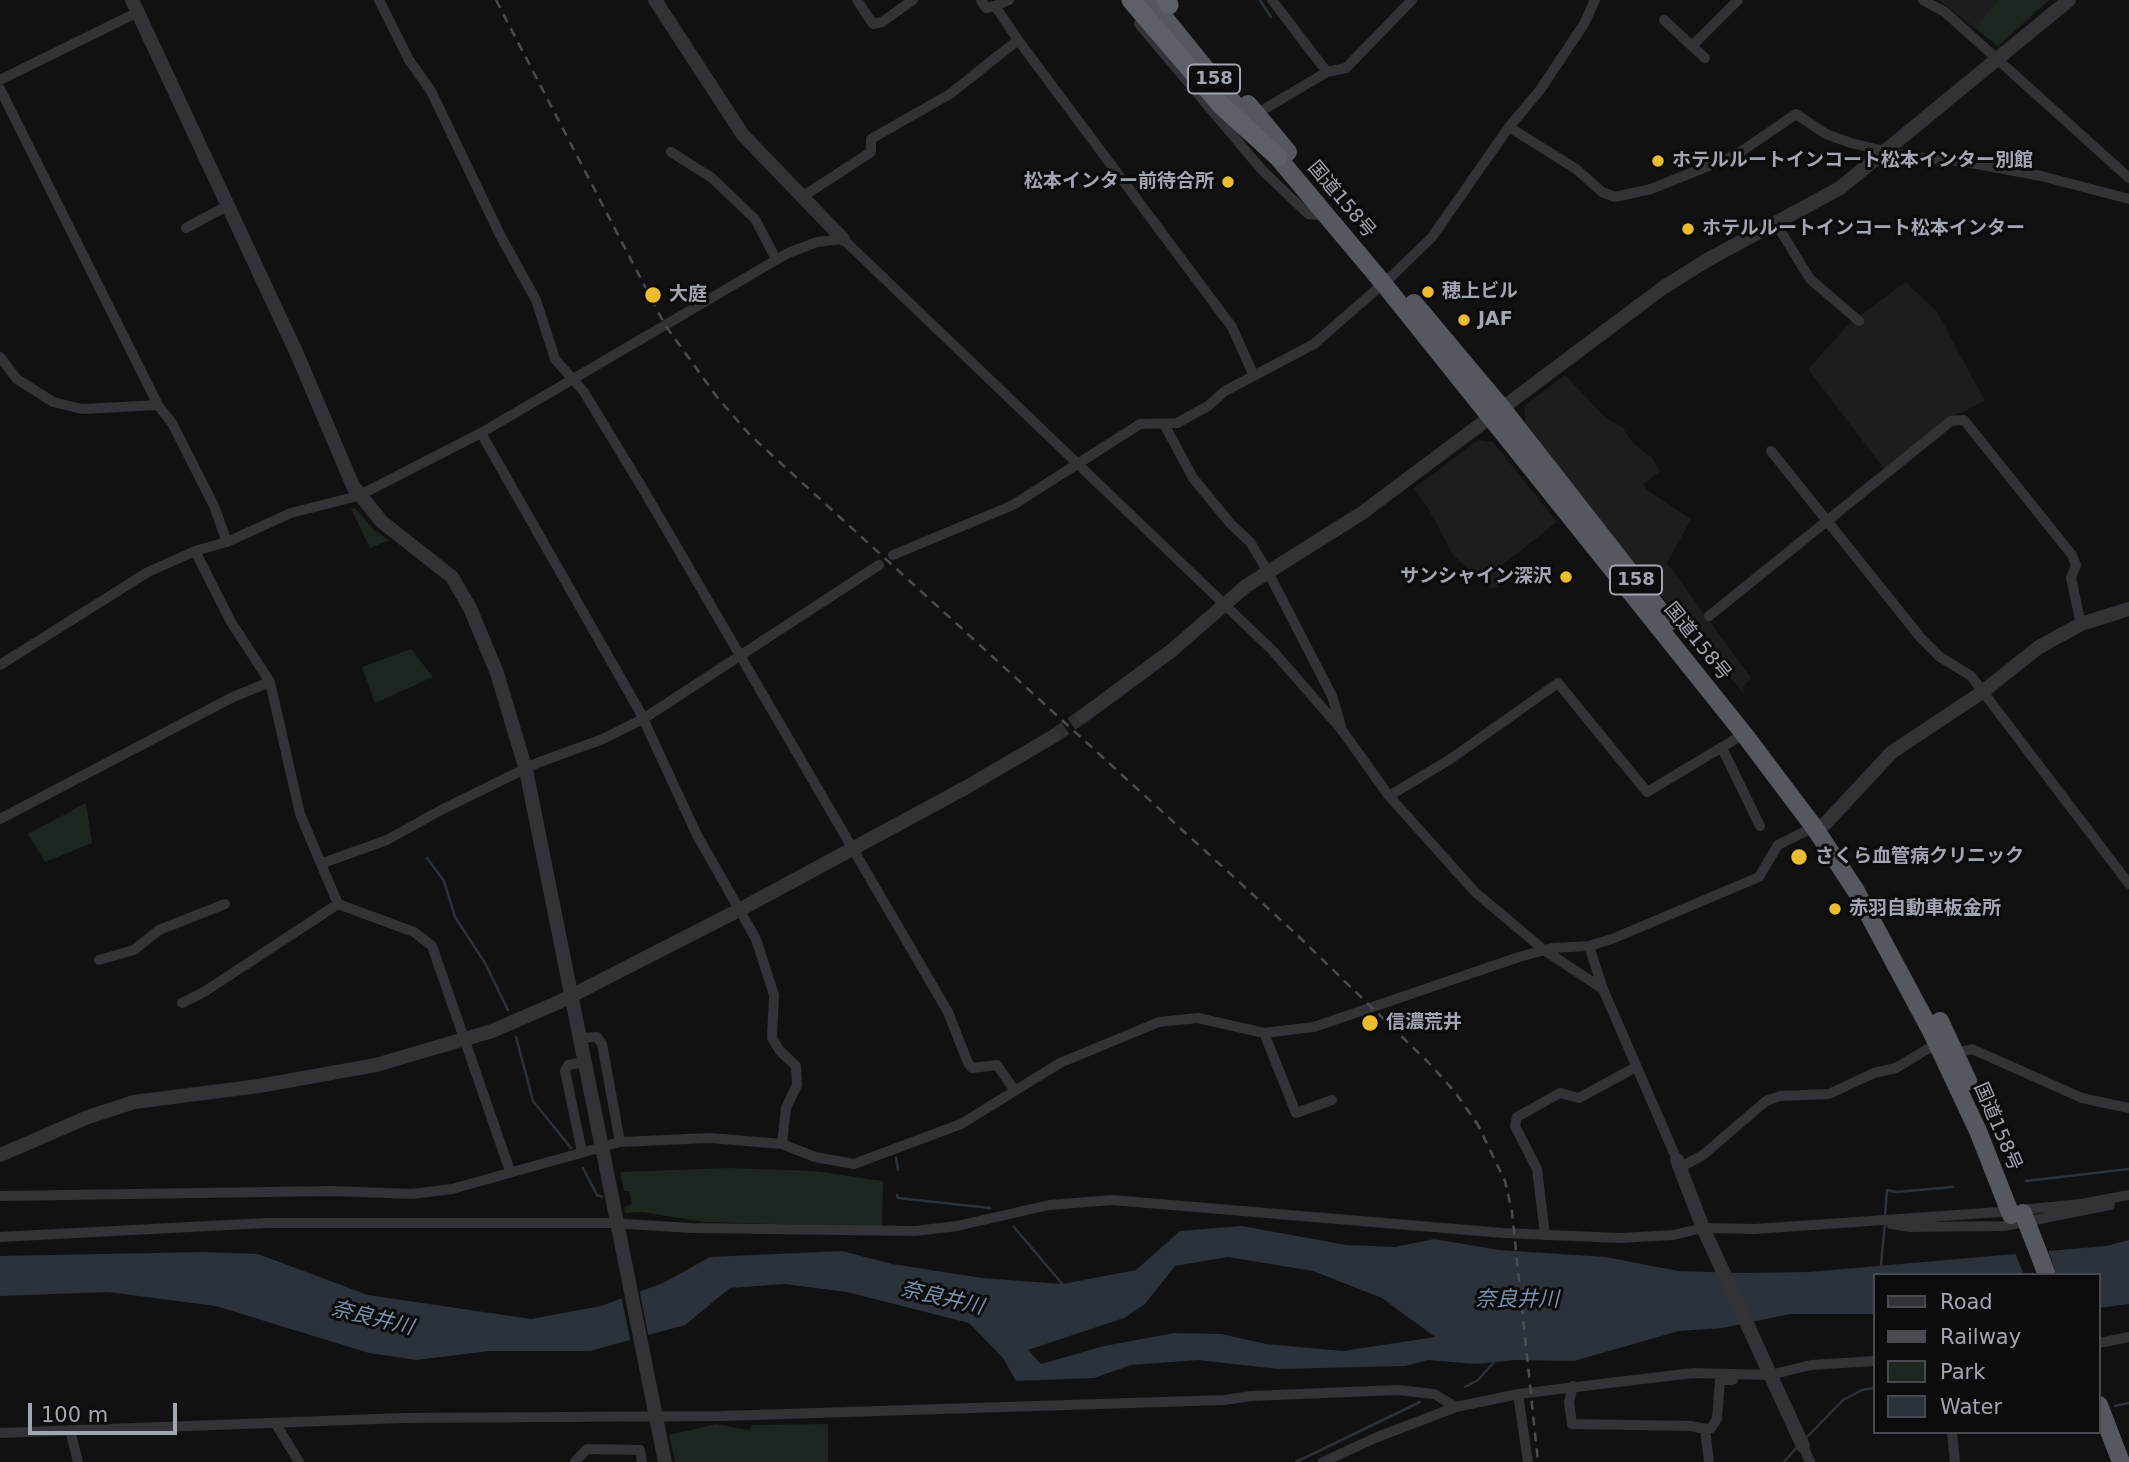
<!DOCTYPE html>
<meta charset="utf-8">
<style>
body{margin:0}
#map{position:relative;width:2129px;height:1462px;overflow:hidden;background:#111112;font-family:"DejaVu Sans",sans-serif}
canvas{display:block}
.legend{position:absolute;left:1873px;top:1273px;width:228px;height:161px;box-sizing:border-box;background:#0c0c0d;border:2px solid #484a4f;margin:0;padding:9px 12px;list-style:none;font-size:21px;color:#a2a6b2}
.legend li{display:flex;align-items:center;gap:14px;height:35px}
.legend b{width:35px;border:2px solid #484a4f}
.scale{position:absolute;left:28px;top:1403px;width:149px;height:32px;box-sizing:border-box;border:4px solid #a2a6b2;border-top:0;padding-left:9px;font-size:21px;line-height:24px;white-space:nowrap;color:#a2a6b2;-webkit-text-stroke:5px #0c0c0d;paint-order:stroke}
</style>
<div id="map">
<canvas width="2129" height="1462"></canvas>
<ul class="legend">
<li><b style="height:9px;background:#323237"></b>Road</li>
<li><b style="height:9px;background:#4b4c52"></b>Railway</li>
<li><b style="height:19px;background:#1d251f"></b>Park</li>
<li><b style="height:19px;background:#2b323a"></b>Water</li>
</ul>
<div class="scale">100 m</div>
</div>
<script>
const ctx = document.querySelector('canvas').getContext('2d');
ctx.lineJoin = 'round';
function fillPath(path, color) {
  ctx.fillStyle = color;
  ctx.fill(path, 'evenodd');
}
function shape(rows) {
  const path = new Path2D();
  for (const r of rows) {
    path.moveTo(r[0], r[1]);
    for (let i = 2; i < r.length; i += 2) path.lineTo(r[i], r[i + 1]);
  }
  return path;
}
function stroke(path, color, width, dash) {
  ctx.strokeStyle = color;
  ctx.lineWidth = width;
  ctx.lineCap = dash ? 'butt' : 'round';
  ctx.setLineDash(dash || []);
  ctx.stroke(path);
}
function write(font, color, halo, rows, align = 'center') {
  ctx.font = font + ' "DejaVu Sans","Noto Sans JP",sans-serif';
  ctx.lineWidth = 6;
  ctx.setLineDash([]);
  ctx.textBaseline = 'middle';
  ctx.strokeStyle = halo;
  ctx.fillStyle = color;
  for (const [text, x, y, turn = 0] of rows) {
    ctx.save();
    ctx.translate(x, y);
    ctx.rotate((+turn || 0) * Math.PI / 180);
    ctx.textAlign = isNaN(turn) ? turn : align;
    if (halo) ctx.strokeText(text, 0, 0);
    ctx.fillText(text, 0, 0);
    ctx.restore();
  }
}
const built = shape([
 [1939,0,2049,0,1998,46],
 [1906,282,1937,312,1985,401,1954,416,1885,470,1808,369,1850,323],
 [1565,375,1605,417,1623,428,1634,444,1651,457,1660,471,1643,484,1647,490,1691,519,1667,563,1751,678,1743,686,1744,694,1603,526,1525,422,1525,405],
 [1478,440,1493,442,1557,522,1502,565,1511,580,1492,589,1453,555,1431,513,1414,488]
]);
const green = shape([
 [1999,0,2049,0,1998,46,1975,28],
 [355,508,374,530,389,540,370,548,351,509],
 [411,649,433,677,375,703,362,667],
 [86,803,92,843,45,862,28,834],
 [728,1168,814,1171,883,1181,882,1227,703,1222,643,1212,625,1213,624,1207,632,1204,629,1191,624,1191,620,1172],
 [716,1424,749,1430,752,1425,828,1424,828,1462,675,1462,669,1435]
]);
const water = shape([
 [1242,1226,1346,1245,1395,1247,1434,1239,1499,1250,1606,1257,1678,1271,1743,1273,1809,1272,2106,1246,2129,1240,2129,1304,2099,1308,2099,1275,1875,1275,1875,1314,1790,1314,1723,1328,1679,1331,1574,1361,1516,1360,1475,1364,1428,1360,1405,1366,1278,1369,1198,1360,1131,1365,1094,1378,1016,1381,1003,1358,969,1323,847,1292,784,1284,730,1288,685,1325,590,1351,490,1351,416,1360,369,1353,216,1306,108,1292,0,1296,0,1256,203,1252,258,1254,368,1295,531,1319,601,1306,663,1283,710,1257,842,1251,892,1264,982,1278,1062,1284,1136,1270,1180,1231],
 [1228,1257,1313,1271,1382,1298,1435,1337,1343,1351,1266,1344,1221,1334,1174,1333,1104,1346,1041,1364,1028,1350,1124,1318,1145,1304,1175,1266]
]);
const pier = shape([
 [2047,1247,2057,1275,2024,1275,2014,1250],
 [639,1288,649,1339,631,1344,621,1295]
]);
const stream = shape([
 [1260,0,1271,17],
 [427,858,444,881,455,917,485,963,508,1010],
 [516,1037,533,1101,571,1148],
 [896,1158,898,1170],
 [583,1168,597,1195,602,1197],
 [2026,1181,2129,1169],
 [897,1195,898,1198,990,1208],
 [1885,1216,1887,1190,1896,1192,1953,1187],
 [1014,1227,1064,1286],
 [1880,1275,1885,1222],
 [1465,1387,1478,1380,1494,1362],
 [2115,1406,2129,1403],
 [1805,1439,1843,1400,1862,1390,1875,1388],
 [1296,1462,1420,1402],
 [1784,1462,1798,1446]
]);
const tertiaryTunnel = shape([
 [1054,736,1083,716]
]);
const minor = shape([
 [379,0,409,60,431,91,500,235,536,300,555,359,584,392,643,489,948,1012,968,1063,972,1068,997,1065,1015,1091],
 [857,0,873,24,882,22,913,0],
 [981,0,986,8,995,6,1018,40],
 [1272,0,1327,72],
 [1923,0,1945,12,2129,178],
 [995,6,1009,0],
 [1664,20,1705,58],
 [1139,24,1262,170,1308,214,1327,216],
 [1693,45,1738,0],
 [0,80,138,12],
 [0,89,158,405,172,423,214,506,227,542],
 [1256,114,1327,72,1346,68,1412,0],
 [1509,127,1576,169,1602,192,1615,197,1651,189,1736,155,1796,114,1826,134,1851,143,1905,156,1966,162,2041,176,2129,199],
 [671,152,712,178,755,219,776,259],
 [802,197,871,152,871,139,950,94,1018,40,1232,327,1254,376],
 [1777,225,1810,279,1859,321],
 [186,228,229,205],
 [0,357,17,379,53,402,82,409,158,405],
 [1164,424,1193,478,1230,523,1250,542,1267,570,1332,696,1341,726],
 [481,433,640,712,697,835,756,939,774,995,772,1038,780,1051,796,1066,797,1085,786,1108,782,1144],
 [1771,451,1921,638,1940,657,1971,676,2129,884],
 [195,551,231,622,270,682,300,814,338,904,414,932,432,946,510,1171],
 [893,555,1013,505,1140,424,1177,423,1208,406,1225,391,1314,344,1393,275,1432,237,1509,127,1540,90,1584,24,1595,0],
 [1709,616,1951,421,1964,420,2072,555,2076,565,2071,578,2081,624],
 [0,665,148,572,195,551,227,542,291,513,358,496,481,433,788,253,817,242,843,239,1272,650,1341,729,1389,796,1475,892,1544,950,1603,989,1677,1160],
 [1722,748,1760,826],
 [1389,796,1449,760,1558,683,1647,792,1744,734],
 [0,819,233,697,270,682],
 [323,863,387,840,441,810,537,763,603,739,643,719,879,565],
 [1589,946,1603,989],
 [99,960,134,950,159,930,225,904],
 [182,1003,204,992,338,904],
 [1264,1033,1296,1113,1332,1100],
 [580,1038,597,1037,602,1044,620,1142],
 [1949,1055,1972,1049,2082,1098,2129,1108],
 [582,1152,565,1071,568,1065,585,1062],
 [1681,1167,1703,1155,1766,1101,1780,1096,1829,1094,1874,1073,1896,1068,1939,1042],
 [0,1196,333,1191,412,1194,452,1189,620,1142,710,1138,782,1144,815,1157,854,1164,961,1124,1060,1063,1159,1022,1198,1018,1264,1033,1314,1027,1519,957,1552,948,1589,946,1612,939,1759,877,1778,845,1814,827],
 [1891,1224,1909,1227,2004,1226,2110,1205],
 [1545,1235,1537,1169,1515,1126,1517,1117,1560,1093,1579,1098,1636,1067],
 [0,1237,266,1223,609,1223,692,1228,915,1231,957,1226,1049,1205,1112,1200,1503,1233,1621,1238,1673,1235,1703,1228,1755,1229,2000,1212,2081,1204,2129,1195],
 [2099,1343,2129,1337],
 [1573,1386,1569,1402,1572,1424,1691,1426,1705,1429,1709,1462],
 [1518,1394,1528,1462],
 [276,1424,299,1462],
 [1705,1429,1711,1428,1717,1419,1720,1380,1733,1380],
 [70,1430,78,1462],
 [1952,1432,1955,1462],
 [0,1433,403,1418,722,1416,1224,1400,1251,1396,1397,1390,1434,1394,1456,1407],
 [1803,1446,1810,1462],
 [575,1462,587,1449,640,1450,642,1462],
 [1323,1462,1375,1438,1456,1407,1518,1394,1693,1373,1770,1375,1811,1365,1875,1361]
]);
const tertiary = shape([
 [132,0,297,354,353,486,382,522,452,577,470,608,497,673,526,770,600,1138],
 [655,0,743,135,843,239],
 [1083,716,1171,651,1246,586,1362,513,1664,287,1709,259,1840,188,2069,0],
 [1814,827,1825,824,1892,752,1981,693,2039,647,2081,624,2129,609],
 [0,1155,88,1117,134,1102,259,1086,376,1065,492,1031,559,1002,741,909,965,788,1054,736],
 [604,1157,665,1462],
 [1677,1160,1703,1228,1803,1446]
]);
const trunk = shape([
 [1150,0,1249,122],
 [1248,104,1288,152],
 [1269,147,1383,283,1744,734,1814,827,1856,891,1931,1031,1978,1131,2011,1215],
 [1414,303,1502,408,1669,622],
 [1940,1021,1968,1081],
 [2099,1405,2121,1462]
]);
const motorway = shape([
 [1131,0,1222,106,1278,157],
 [1166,0,1169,5]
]);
const rail = shape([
 [496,0,665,325,717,397,750,435,1295,933,1428,1062,1455,1092,1480,1128],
 [1476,1121,1505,1181,1512,1212,1538,1462]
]);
const tertiaryBridge = shape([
 [600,1138,604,1157]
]);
const trunkBridge = shape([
 [2023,1213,2047,1275]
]);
const markers = [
 [1658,161,7,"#ebbc30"],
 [1228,182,7,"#ebbc30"],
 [1688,229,7,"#ebbc30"],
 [1428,292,7,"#ebbc30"],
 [653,295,9,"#ebbc30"],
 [1464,320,7,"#ebbc30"],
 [1566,577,7,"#ebbc30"],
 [1799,857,9,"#ebbc30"],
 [1835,909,7,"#ebbc30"],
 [1370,1023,9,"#ebbc30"]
];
const shields = [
 [1214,79,52],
 [1636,580,52]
];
const shieldNames = [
 ["158",1214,79],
 ["158",1636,580]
];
const poiNames = [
 ["ホテルルートインコート松本インター別館",1672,161],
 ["松本インター前待合所",1214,182,"right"],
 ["ホテルルートインコート松本インター",1702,229],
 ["穂上ビル",1442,292],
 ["大庭",669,295],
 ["JAF",1478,320],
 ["サンシャイン深沢",1552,577,"right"],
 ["さくら血管病クリニック",1815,857],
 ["赤羽自動車板金所",1849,909],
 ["信濃荒井",1386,1023]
];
const streetNames = [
 ["国道158号",1341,200,50],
 ["国道158号",1697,642,51],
 ["国道158号",1997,1127,67]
];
const waterNames = [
 ["奈良井川",942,1299,13],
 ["奈良井川",1517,1301],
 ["奈良井川",372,1319,14]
];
fillPath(built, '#1d1d1f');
fillPath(green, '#1d251f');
fillPath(water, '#2b323a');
fillPath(pier, '#111112');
stroke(stream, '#2b323a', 2.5);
stroke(tertiaryTunnel, '#2e2f32', 14, [14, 7]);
stroke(minor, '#323237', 10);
stroke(tertiary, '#323237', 14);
stroke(trunk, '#56585f', 18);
stroke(motorway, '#5e6068', 19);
stroke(rail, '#4b4c52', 2.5, [9, 7]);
stroke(tertiaryBridge, '#323237', 14);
stroke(trunkBridge, '#56585f', 18);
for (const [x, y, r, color] of markers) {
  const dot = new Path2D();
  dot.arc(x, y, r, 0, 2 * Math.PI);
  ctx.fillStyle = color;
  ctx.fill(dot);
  stroke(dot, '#0c0c0d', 2.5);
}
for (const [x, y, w] of shields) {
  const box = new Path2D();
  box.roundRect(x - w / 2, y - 14.5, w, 29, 5);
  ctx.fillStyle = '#0c0c0d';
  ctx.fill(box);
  stroke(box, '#a2a6b2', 2);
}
write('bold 18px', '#a2a6b2', null, shieldNames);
write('bold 19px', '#a2a6b2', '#0c0c0d', poiNames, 'left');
write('19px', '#a2a6b2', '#0c0c0d', streetNames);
write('italic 21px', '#7a91ad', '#0c0c0d', waterNames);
</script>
